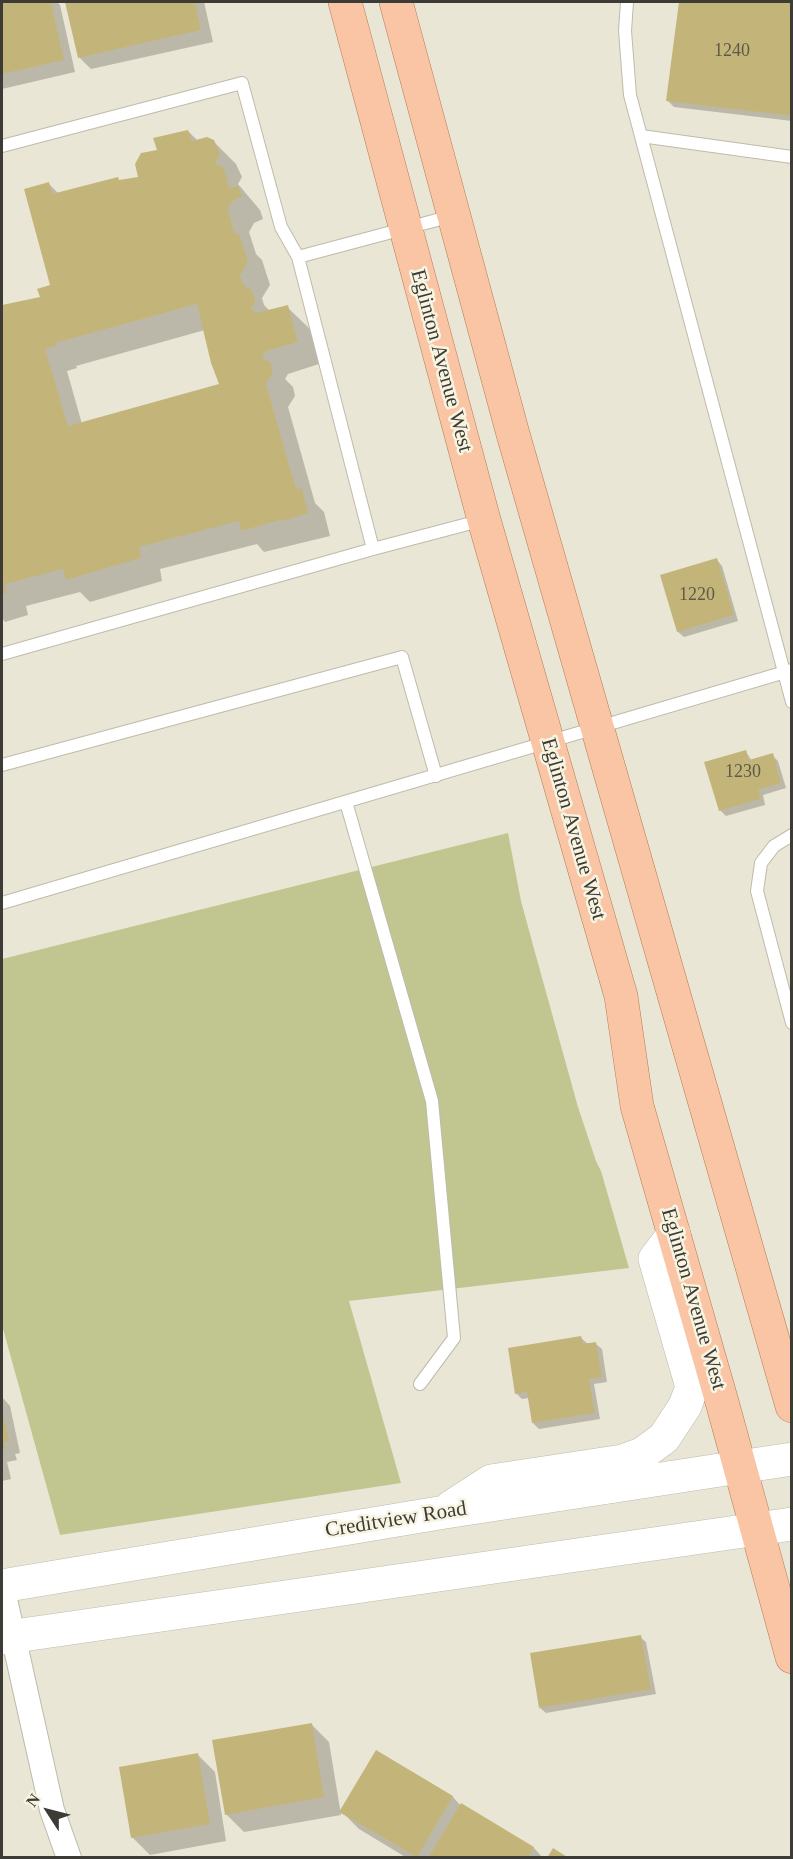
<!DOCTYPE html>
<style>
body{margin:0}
#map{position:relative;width:793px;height:1859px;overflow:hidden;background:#eae6d5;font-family:"Times New Roman",serif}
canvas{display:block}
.frame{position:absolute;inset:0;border:3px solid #3d3b35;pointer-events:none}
.north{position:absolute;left:18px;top:1781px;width:60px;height:60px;-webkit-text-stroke:4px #f8f4e2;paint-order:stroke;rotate:306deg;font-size:16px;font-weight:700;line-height:24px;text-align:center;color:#3d3b35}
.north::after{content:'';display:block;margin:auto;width:21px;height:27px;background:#3d3b35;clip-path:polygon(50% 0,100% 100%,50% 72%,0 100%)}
</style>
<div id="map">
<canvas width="793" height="1859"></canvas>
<div class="frame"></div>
<div class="north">N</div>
</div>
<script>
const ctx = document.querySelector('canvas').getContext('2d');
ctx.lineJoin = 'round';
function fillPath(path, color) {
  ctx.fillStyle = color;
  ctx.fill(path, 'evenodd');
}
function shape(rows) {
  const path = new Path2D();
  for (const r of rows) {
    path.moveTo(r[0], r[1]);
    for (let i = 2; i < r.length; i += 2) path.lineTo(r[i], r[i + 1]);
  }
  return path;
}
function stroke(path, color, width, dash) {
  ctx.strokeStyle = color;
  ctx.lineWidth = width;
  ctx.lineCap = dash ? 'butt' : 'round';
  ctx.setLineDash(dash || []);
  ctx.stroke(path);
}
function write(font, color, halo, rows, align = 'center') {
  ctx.font = font + ' "Times New Roman",serif';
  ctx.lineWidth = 5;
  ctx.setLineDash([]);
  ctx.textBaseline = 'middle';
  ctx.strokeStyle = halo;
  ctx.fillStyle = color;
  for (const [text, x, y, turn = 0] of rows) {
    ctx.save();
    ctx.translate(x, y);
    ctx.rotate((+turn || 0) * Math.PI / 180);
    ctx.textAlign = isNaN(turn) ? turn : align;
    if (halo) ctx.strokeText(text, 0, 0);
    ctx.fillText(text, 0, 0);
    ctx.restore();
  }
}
const green = shape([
 [508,833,521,901,536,956,578,1107,596,1161,601,1171,629,1268,349,1301,401,1483,60,1535,2,1325,2,959]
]);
const shadow = shape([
 [9,2,57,2,60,5,75,72,2,89,2,3],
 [66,2,204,2,213,42,91,69,79,57],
 [680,2,792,2,792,121,674,107,668,101],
 [188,131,198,141,213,141,236,164,242,177,238,184,260,210,263,219,254,223,249,232,256,254,262,260,270,285,262,298,264,305,270,311,287,307,310,329,319,364,288,374,285,379,293,387,295,396,288,407,315,503,324,512,330,536,264,552,257,544,160,569,162,581,90,602,80,592,26,606,28,615,5,622,2,618,2,307,42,298,52,286,49,184,59,194,139,178,159,151],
 [205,330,221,385,82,424,67,371,77,368,76,366],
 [717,560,722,566,738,621,684,637,678,632,662,576],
 [746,752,752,761,772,755,778,761,786,788,763,795,765,805,726,816,720,810],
 [581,1338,587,1343,596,1344,602,1349,607,1382,594,1384,600,1419,539,1429,533,1423,529,1398,522,1399,516,1393],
 [2,1397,10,1406,20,1453,15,1454,17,1460,7,1462,11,1479,2,1481],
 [640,1637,646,1642,656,1694,546,1713,540,1708],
 [312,1725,329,1742,341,1815,244,1832,226,1814],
 [376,1752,453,1797,461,1806,534,1848,543,1858,407,1858,359,1829,341,1811],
 [197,1754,215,1772,226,1841,150,1855,132,1837]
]);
const building = shape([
 [2,2,51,2,64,60,2,74],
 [65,2,195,2,201,30,78,58],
 [679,2,792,2,792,116,666,101],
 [188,130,192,141,207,137,214,140,220,154,215,163,224,168,229,188,238,186,242,197,232,201,228,209,234,232,240,236,248,262,240,275,243,284,252,291,256,302,251,308,256,313,288,305,298,342,266,351,262,358,271,363,273,373,266,384,296,489,302,488,308,513,283,521,283,519,241,531,239,521,139,547,141,558,66,580,63,569,5,584,7,593,2,594,2,305,40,297,37,289,50,285,24,189,49,182,52,194,118,177,119,180,138,177,135,164,141,153,157,150,153,138],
 [197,304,211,363,219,384,68,426,45,349,56,346,55,343],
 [717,558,734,615,677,632,660,575],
 [746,750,749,760,773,753,781,783,758,790,761,799,719,811,704,762],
 [581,1336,583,1344,596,1342,602,1377,589,1379,595,1413,532,1423,527,1392,515,1394,508,1348],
 [2,1410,9,1441,4,1442,6,1449,2,1449],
 [641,1635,651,1689,539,1708,530,1653],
 [312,1723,324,1797,225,1815,212,1740],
 [376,1750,453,1796,417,1857,339,1812],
 [198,1753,210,1824,131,1838,119,1767],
 [461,1803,534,1847,528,1858,428,1858],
 [553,1848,569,1858,547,1858]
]);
const lane = shape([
 [627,2,625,31,630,95,792,702],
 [641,136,792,157],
 [2,146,242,83,281,227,298,257,373,549],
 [298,257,452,216],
 [2,654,373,549,483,520],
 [2,765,402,657,436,776],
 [346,802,432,1101,454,1338,420,1384],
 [792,835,774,846,761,863,757,891,792,1023],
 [2,903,792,670]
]);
const street = shape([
 [2,1586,52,1810,69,1858]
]);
const secondary = shape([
 [451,1507,491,1481,623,1461,642,1454,664,1438,685,1406,692,1387,655,1259,674,1234],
 [2,1586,445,1512,792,1459],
 [2,1638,792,1524]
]);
const primary = shape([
 [345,2,484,520,621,996,637,1106,722,1402,792,1657],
 [396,2,513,434,792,1406]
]);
const numberNames = [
 ["1240",732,51],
 ["1220",697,595],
 ["1230",743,772]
];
const streetNames = [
 ["Eglinton Avenue West",441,361,75],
 ["Eglinton Avenue West",573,829,74],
 ["Eglinton Avenue West",693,1299,74],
 ["Creditview Road",396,1520,-9]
];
fillPath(green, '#c1c691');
fillPath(shadow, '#0003');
fillPath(building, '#c3b57a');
stroke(lane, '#bebbaa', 14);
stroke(street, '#bebbaa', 26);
stroke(secondary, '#bebbaa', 34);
stroke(primary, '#b67c56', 34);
stroke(lane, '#fff', 12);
stroke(street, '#fff', 24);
stroke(secondary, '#fff', 33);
stroke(primary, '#fac5a4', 33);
write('18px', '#5e5a46', null, numberNames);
write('21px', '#3d3b35', '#f8f4e2', streetNames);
</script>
